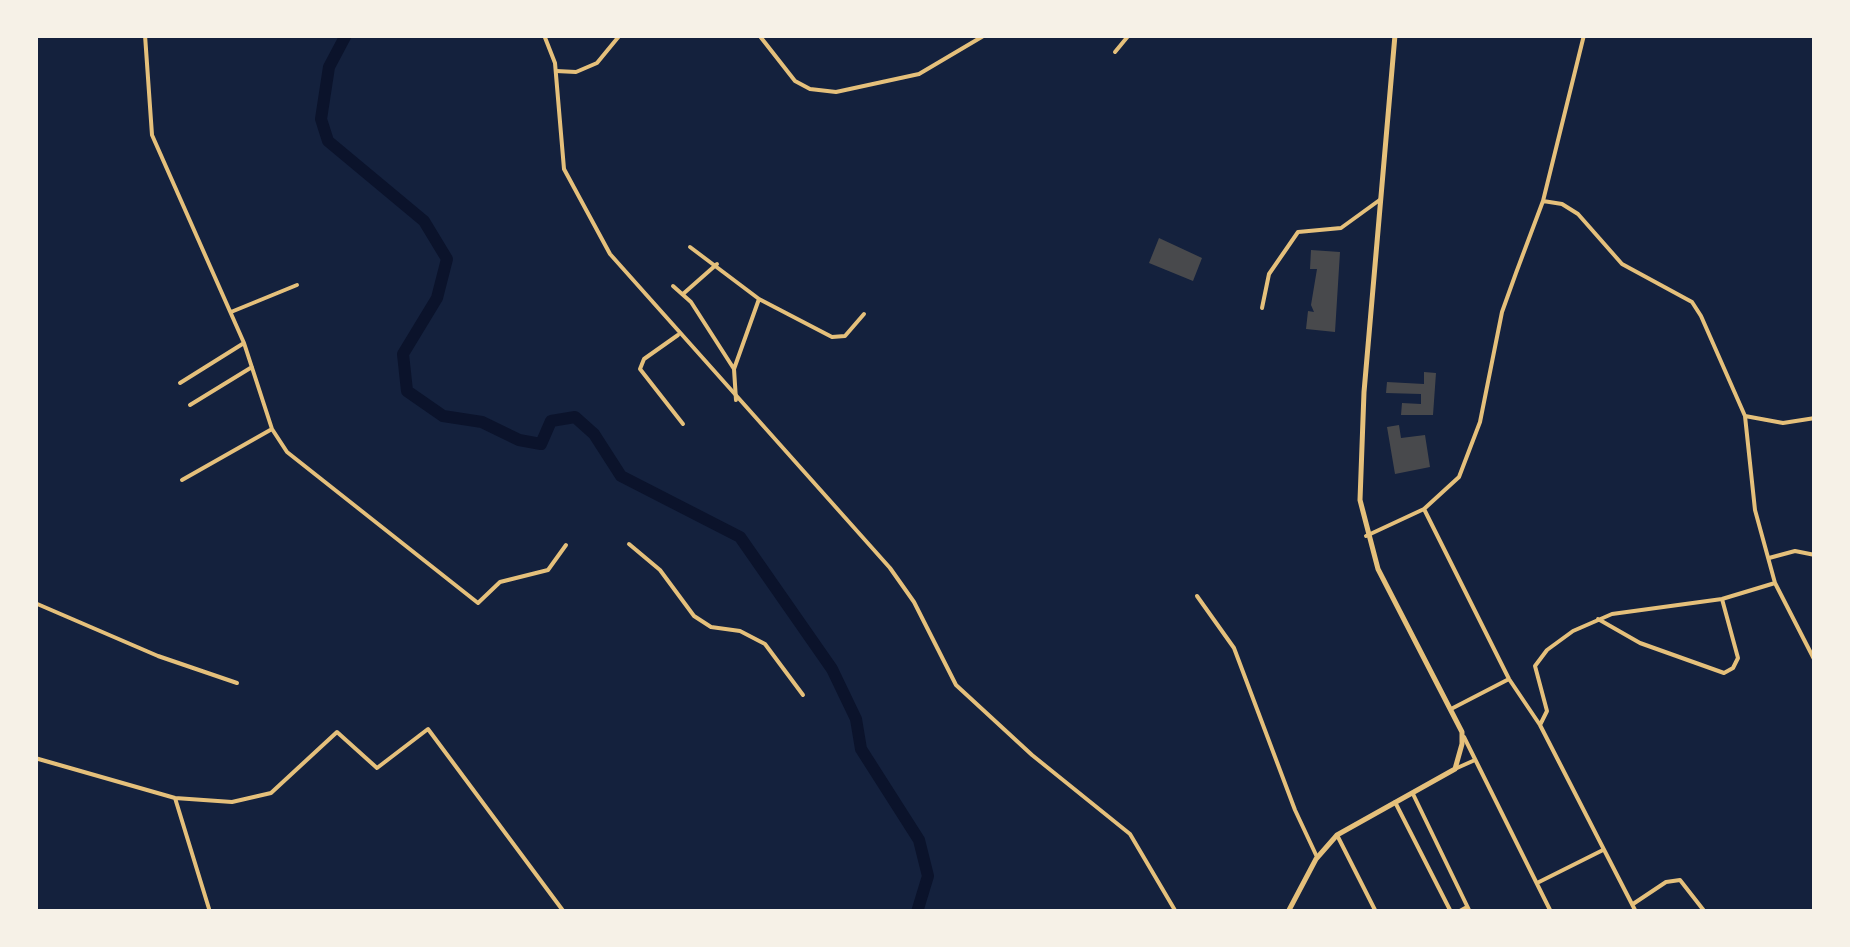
<!DOCTYPE html>
<style>
body{margin:0}
#map{position:relative;width:1850px;height:947px;overflow:hidden;background:#14213d;font-family:Roboto,sans-serif}
canvas{display:block}
.frame{position:absolute;inset:0;border:38px solid #f6f1e7;pointer-events:none}
</style>
<div id="map">
<canvas width="1850" height="947"></canvas>
<div class="frame"></div>
</div>
<script>
const ctx = document.querySelector('canvas').getContext('2d');
ctx.lineJoin = 'round';
function shape(rows) {
  const path = new Path2D();
  for (const r of rows) {
    path.moveTo(r[0], r[1]);
    for (let i = 2; i < r.length; i += 2) path.lineTo(r[i], r[i + 1]);
  }
  return path;
}
function stroke(path, color, width, dash) {
  ctx.strokeStyle = color;
  ctx.lineWidth = width;
  ctx.lineCap = dash ? 'butt' : 'round';
  ctx.setLineDash(dash || []);
  ctx.stroke(path);
}
function fillPath(path, color) {
  ctx.fillStyle = color;
  ctx.fill(path, 'evenodd');
}
const river = shape([
 [346,35,329,67,321,119,328,141,424,221,447,259,437,298,403,354,407,391,443,416,482,422,519,440,541,444,551,421,575,417,594,434,621,476,740,537,832,669,856,719,861,749,919,840,928,876,917,912]
]);
const building = shape([
 [1159,238,1202,258,1193,281,1149,263],
 [1311,250,1340,252,1335,332,1306,329,1308,311,1314,312,1311,305,1317,269,1310,269],
 [1424,372,1436,373,1433,415,1401,415,1402,403,1421,404,1421,394,1386,393,1387,382,1424,384],
 [1399,425,1401,438,1425,435,1430,467,1395,474,1387,427]
]);
const minor = shape([
 [145,35,152,135,244,343,272,429,287,452,478,603,500,582,548,570,566,545],
 [759,35,795,81,810,89,836,92,919,74,985,35],
 [1115,52,1129,35],
 [556,71,576,72,597,63,620,35],
 [1543,201,1584,35],
 [690,247,759,299,734,369,736,400],
 [673,286,691,302,734,369],
 [683,294,717,264],
 [759,299,832,337,845,336,864,314],
 [1262,308,1269,274,1298,232,1341,228,1381,199],
 [231,312,297,285],
 [678,335,644,359,640,369,683,424],
 [180,383,244,343],
 [190,405,252,367],
 [1745,416,1783,423,1815,418],
 [182,480,272,429],
 [1424,509,1509,679,1540,725,1636,912],
 [1366,536,1424,509,1459,477,1480,422,1502,312,1516,273,1543,201,1562,204,1578,214,1622,264,1692,302,1701,316,1745,416,1755,510,1775,583,1815,661],
 [629,544,660,570,694,616,711,627,740,631,765,644,803,695],
 [1769,558,1795,551,1815,555],
 [1197,596,1234,648,1295,810,1317,857],
 [35,603,158,656,237,683],
 [1598,619,1640,643,1724,673,1733,668,1738,658,1722,599],
 [1451,709,1509,679],
 [1540,725,1547,711,1535,666,1547,650,1573,631,1612,614,1722,599,1775,583],
 [1464,737,1551,912],
 [35,758,175,798,232,802,271,793,337,732,377,768,428,729,564,912],
 [1457,768,1475,760],
 [1413,794,1470,912],
 [175,798,210,912],
 [1395,802,1451,912],
 [1337,835,1376,912],
 [1537,883,1603,850],
 [1633,904,1666,882,1680,880,1705,912],
 [1458,912,1467,907]
]);
const tertiary = shape([
 [544,35,555,63,564,169,610,254,890,568,914,602,956,685,1032,755,1130,834,1176,912]
]);
const trunk = shape([
 [1288,912,1316,859,1337,835,1455,769,1462,744,1462,732,1378,569,1360,500,1364,392,1395,35]
]);
stroke(river, '#0b132b', 12);
fillPath(building, '#48494c');
stroke(minor, '#e5c07b', 4);
stroke(tertiary, '#e5c07b', 4);
stroke(trunk, '#e5c07b', 5);
</script>
